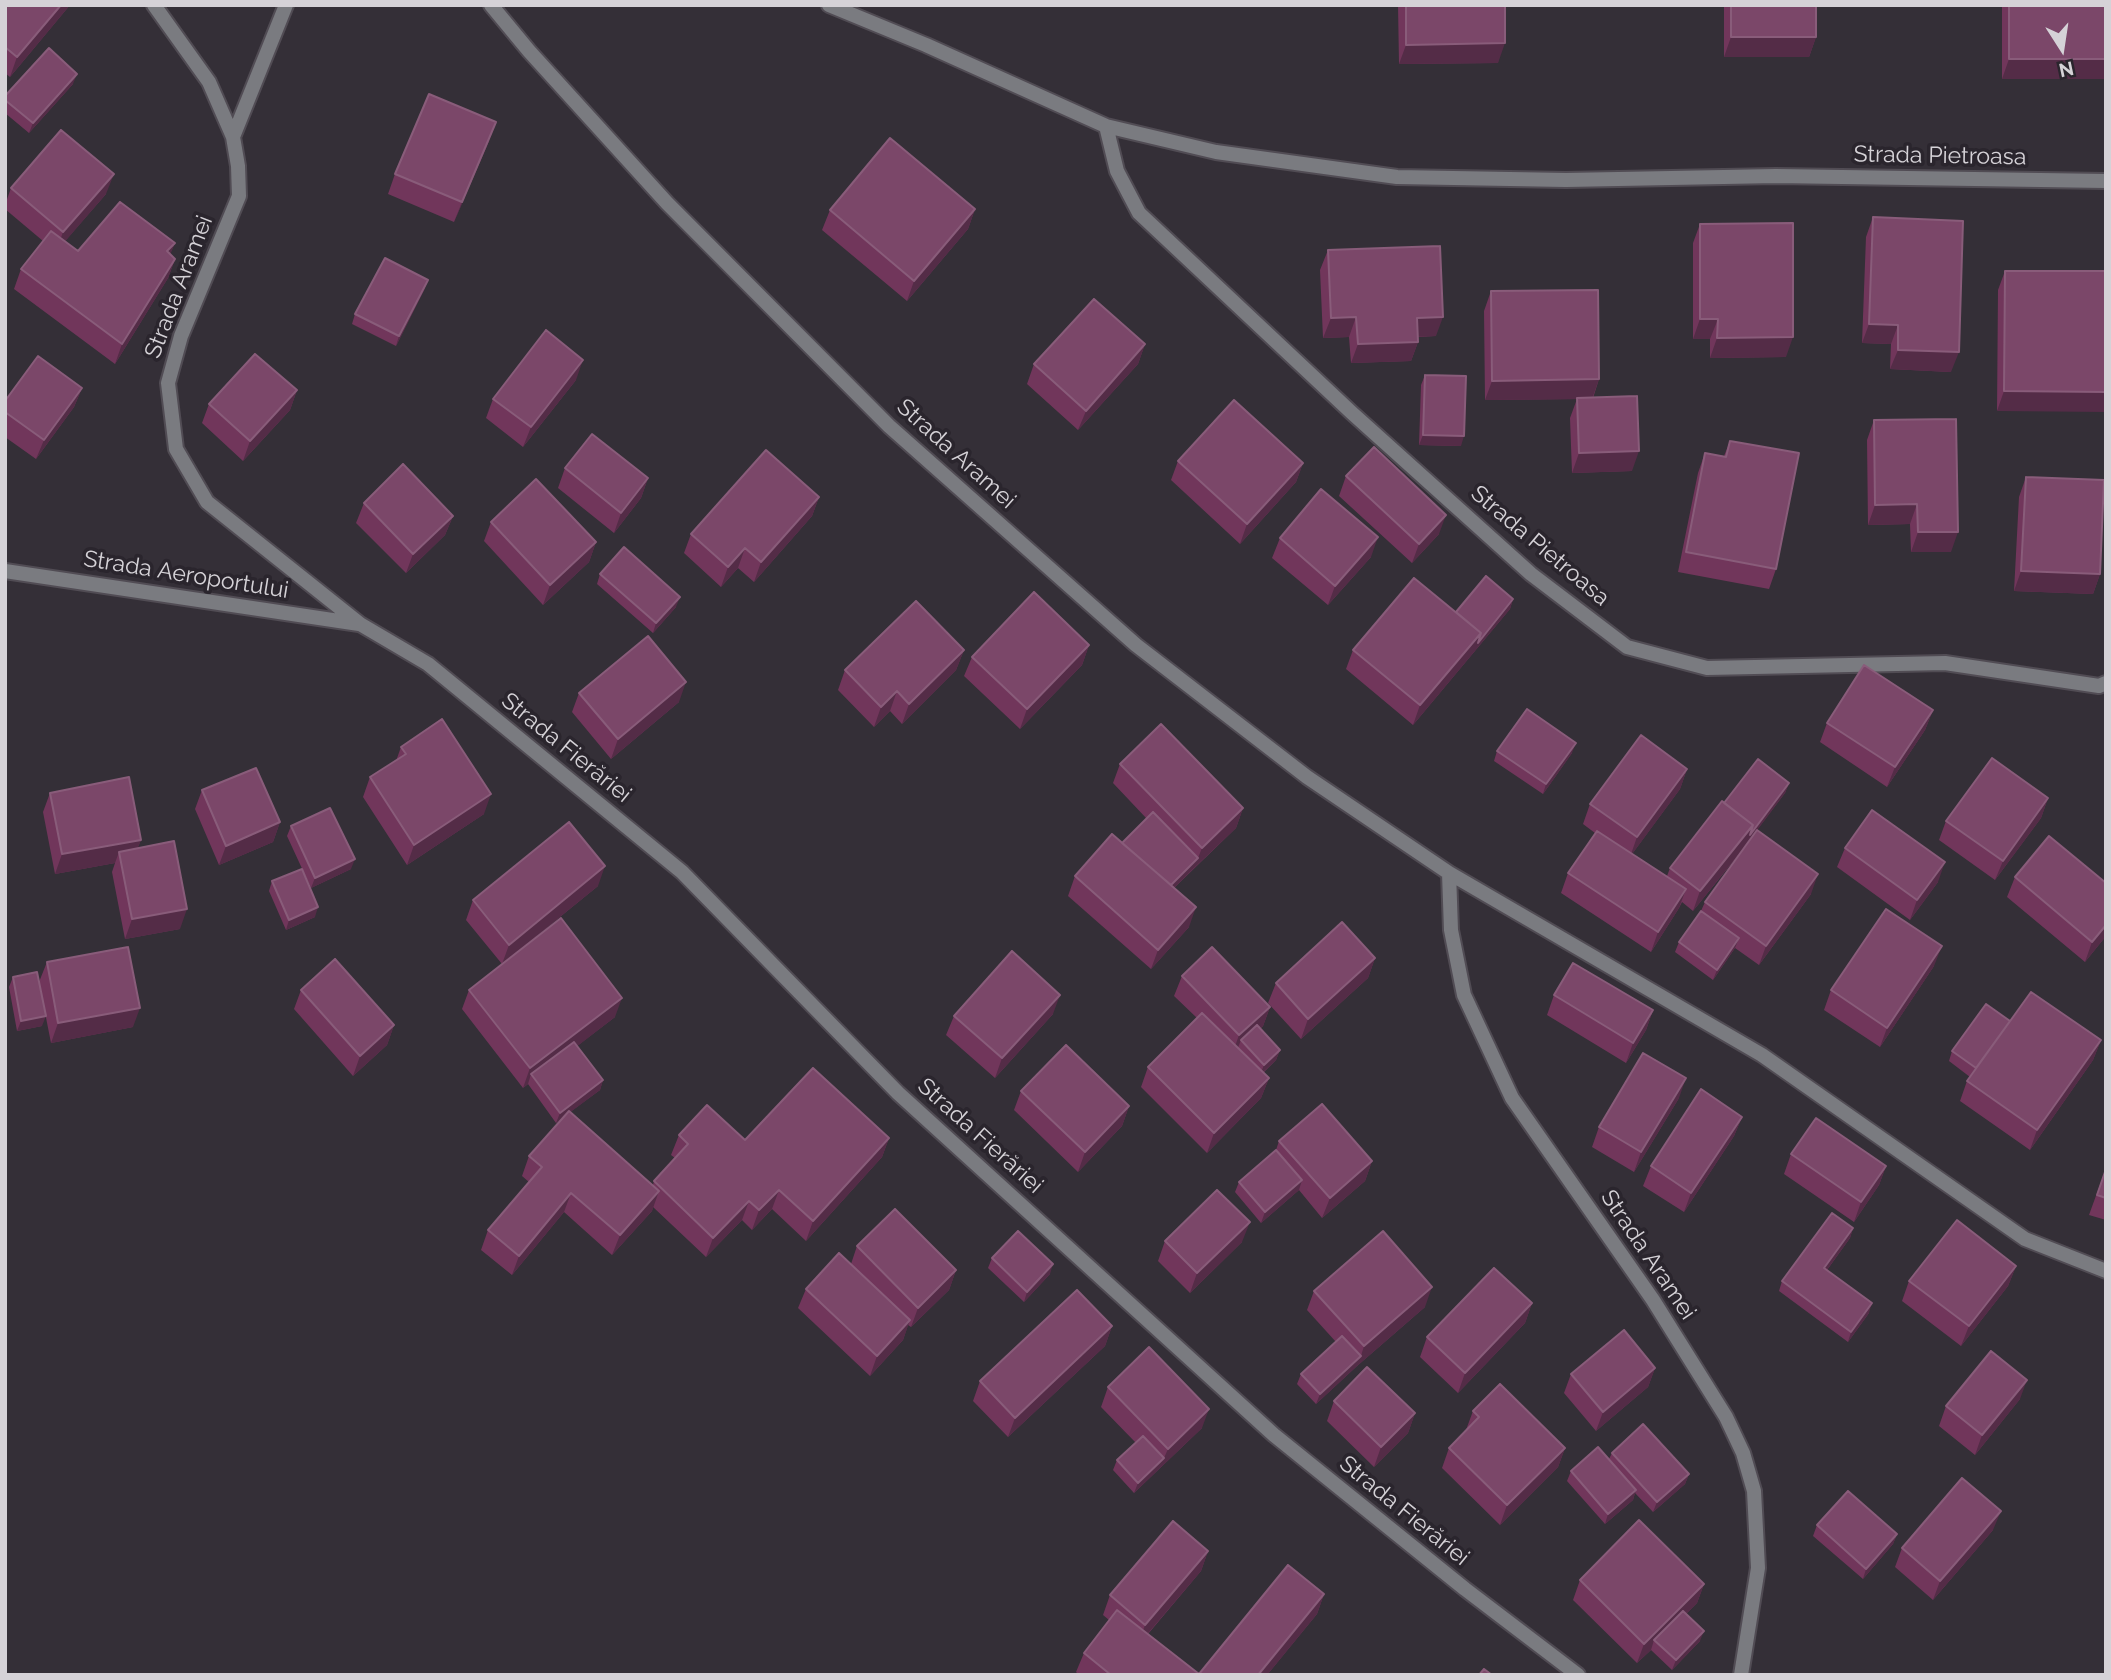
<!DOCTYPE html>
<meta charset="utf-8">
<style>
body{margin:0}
#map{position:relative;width:2111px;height:1680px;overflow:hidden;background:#342f37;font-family:Raleway,sans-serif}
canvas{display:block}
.frame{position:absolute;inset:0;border:7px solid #d5d2d7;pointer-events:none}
.north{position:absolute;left:2027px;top:14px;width:70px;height:70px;-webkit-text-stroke:5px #2a252d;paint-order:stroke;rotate:168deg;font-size:19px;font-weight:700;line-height:28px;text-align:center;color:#d5d2d7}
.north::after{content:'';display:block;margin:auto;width:24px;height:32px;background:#d5d2d7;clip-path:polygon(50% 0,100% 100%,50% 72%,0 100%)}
</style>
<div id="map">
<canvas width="2111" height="1680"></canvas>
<div class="frame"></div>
<div class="north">N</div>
</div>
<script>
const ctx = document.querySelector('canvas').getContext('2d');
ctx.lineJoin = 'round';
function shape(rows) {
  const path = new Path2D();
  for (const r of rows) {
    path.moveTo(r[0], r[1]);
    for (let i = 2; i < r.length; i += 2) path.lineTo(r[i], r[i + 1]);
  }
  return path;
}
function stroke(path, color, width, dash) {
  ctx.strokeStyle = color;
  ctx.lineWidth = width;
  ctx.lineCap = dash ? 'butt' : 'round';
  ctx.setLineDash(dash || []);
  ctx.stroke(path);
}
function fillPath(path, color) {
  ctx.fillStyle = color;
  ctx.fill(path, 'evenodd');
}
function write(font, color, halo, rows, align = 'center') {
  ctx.font = font + ' Raleway,sans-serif';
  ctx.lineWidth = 7;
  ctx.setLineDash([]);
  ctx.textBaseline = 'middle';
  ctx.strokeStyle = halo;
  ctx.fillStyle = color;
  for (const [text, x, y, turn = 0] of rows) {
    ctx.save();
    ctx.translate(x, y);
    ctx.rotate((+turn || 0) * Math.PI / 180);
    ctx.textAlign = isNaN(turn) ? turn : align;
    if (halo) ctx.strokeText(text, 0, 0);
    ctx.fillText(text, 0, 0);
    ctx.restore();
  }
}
const street = shape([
 [154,5,209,82,233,137,238,166,239,196,181,336,168,383,176,449,207,502,360,624,428,664,682,872,898,1093,1274,1435,1465,1589,1578,1675],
 [491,5,529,51,667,203,889,426,1136,645,1307,777,1449,873,1762,1055,2025,1239,2106,1271],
 [829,5,926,45,1106,126,1216,152,1397,177,1566,180,1776,176,2106,181],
 [1106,126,1117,171,1139,213,1352,413,1531,574,1627,647,1707,668,1945,663,2099,686,2106,683],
 [233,137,286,5],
 [5,571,359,624],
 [1449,873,1451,930,1464,995,1512,1098,1653,1300,1726,1417,1743,1453,1754,1491,1758,1568,1741,1675]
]);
const wall = shape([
 [5,5,70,5,10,77,5,73],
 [1398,5,1505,5,1498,63,1399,64],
 [1724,5,1816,5,1816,37,1809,57,1724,57],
 [2002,5,2106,5,2106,79,2002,79],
 [73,84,29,133,5,113,5,96],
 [489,141,454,222,388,194,395,174],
 [11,188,106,194,65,241,78,251,175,243,170,254,175,259,168,278,115,364,14,289,21,269,43,241,5,209,5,205],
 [975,209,968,229,907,301,822,230,830,210],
 [1873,217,1951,372,1890,369,1891,344,1862,343,1866,237],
 [1700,224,1786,357,1710,358,1710,339,1693,339,1693,243],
 [1328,250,1436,336,1418,337,1418,342,1411,361,1351,363,1349,337,1323,338,1320,270],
 [2005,271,2106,271,1997,411,1998,290],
 [428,280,424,290,396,346,352,324,355,314],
 [1491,291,1599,379,1593,398,1632,471,1572,473,1570,418,1577,399,1485,400,1484,311],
 [1145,344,1138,364,1078,430,1027,384,1034,364],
 [1425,375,1461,446,1419,445,1421,385],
 [576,380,523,447,486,418,493,399],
 [82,388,74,407,36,459,5,437,5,401],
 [297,390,290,410,243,461,202,423,209,404],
 [1874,420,1951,552,1911,552,1910,524,1868,525,1867,440],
 [1730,441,1776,569,1769,589,1678,572,1698,473,1705,453,1724,456],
 [1178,461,1303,463,1296,482,1240,544,1171,480],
 [565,468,648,478,641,498,614,533,558,488],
 [1346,476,1439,534,1412,563,1339,496],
 [2026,477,2100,574,2093,594,2014,591,2019,497],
 [819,497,812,516,754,582,738,568,721,587,684,553,691,534],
 [364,503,453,516,445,535,406,573,356,523],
 [491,522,596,542,589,562,543,605,484,541],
 [1280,538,1371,557,1328,605,1272,558],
 [600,574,676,607,653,633,597,584],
 [1513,599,1510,609,1413,725,1346,669,1353,650,1456,612],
 [1089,645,1082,665,1020,729,964,676,972,657],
 [964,650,956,670,902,724,890,711,874,727,838,690,845,670],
 [579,693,679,702,611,759,572,712],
 [1933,710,1925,730,1887,787,1820,742,1827,723],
 [401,747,484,814,407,865,363,797,370,777,396,761],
 [1497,751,1572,753,1543,794,1494,761],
 [1120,764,1243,808,1236,828,1174,888,1189,927,1151,969,1068,896,1075,876,1122,843,1147,819,1113,783],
 [1687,769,1680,789,1632,854,1667,876,1670,868,1724,803,1789,783,1785,793,1757,830,1811,894,1759,965,1735,948,1713,980,1675,952,1679,942,1701,911,1705,902,1744,848,1693,911,1682,902,1679,908,1651,952,1561,893,1568,873,1595,833,1583,824,1590,804],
 [202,790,280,822,273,842,219,865,195,809],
 [50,793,141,840,137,849,180,929,125,939,112,872,115,863,55,874,43,812],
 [2048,798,2041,818,1995,880,1939,840,1946,821],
 [291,826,351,869,311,888,287,836],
 [1845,848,1938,882,1910,920,1837,867],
 [2015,877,2106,883,2106,936,2085,962,2007,897],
 [272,881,315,917,286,930,269,891],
 [598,886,502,964,466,920,473,900],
 [1375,958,1368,978,1301,1039,1268,1003,1276,983],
 [47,962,133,1027,51,1043,39,982],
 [1934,966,1880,1047,1824,1010,1831,990],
 [1182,976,1270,1007,1263,1026,1260,1029,1280,1050,1276,1060,1263,1073,1269,1078,1261,1098,1207,1153,1141,1087,1148,1067,1197,1018,1174,996],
 [13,977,42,1026,17,1031,9,987],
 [301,990,394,1025,387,1045,353,1076,294,1009],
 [469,990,615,1017,577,1046,603,1080,600,1090,570,1112,653,1185,654,1181,675,1158,671,1155,679,1135,745,1140,889,1138,882,1157,806,1241,772,1209,752,1230,742,1220,706,1257,653,1207,652,1211,612,1255,564,1212,512,1275,481,1250,488,1230,529,1182,522,1176,529,1156,562,1118,556,1123,528,1084,523,1088,462,1009],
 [1554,995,1653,1010,1646,1030,1626,1063,1547,1015],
 [1053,1014,995,1078,946,1035,954,1016],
 [2010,1021,2101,1040,2093,1060,2030,1150,1960,1101,1967,1081,1970,1077,1949,1061,1952,1051],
 [1021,1091,1129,1106,1122,1126,1078,1172,1014,1110],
 [1679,1098,1634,1172,1592,1147,1599,1127],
 [1742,1117,1734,1136,1684,1212,1643,1186,1651,1166],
 [1279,1141,1372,1161,1365,1181,1322,1218,1299,1190,1261,1223,1235,1192,1239,1182,1276,1150],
 [1791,1154,1886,1166,1879,1185,1854,1222,1784,1174],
 [2106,1168,2106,1220,2089,1215],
 [1853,1228,1850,1238,1827,1270,1869,1313,1848,1342,1779,1291,1782,1281],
 [1165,1241,1242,1242,1190,1293,1158,1261],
 [857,1246,956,1270,949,1290,911,1327,908,1325,903,1340,870,1376,798,1308,806,1289,851,1264],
 [992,1258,1050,1274,1024,1302,988,1268],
 [2016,1266,2008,1286,1961,1346,1902,1301,1909,1281],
 [1314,1291,1425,1307,1357,1366,1316,1404,1297,1384,1301,1374,1336,1342,1307,1310],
 [1532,1303,1525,1323,1458,1393,1420,1357,1427,1337],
 [1112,1326,1105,1346,1008,1437,973,1401,980,1381],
 [1655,1368,1648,1387,1596,1431,1564,1393,1571,1374],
 [1108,1387,1202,1428,1134,1493,1113,1470,1117,1460,1136,1443,1101,1407],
 [2020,1399,1975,1455,1939,1426,1946,1406],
 [1334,1401,1415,1413,1408,1433,1374,1467,1327,1421],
 [1473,1411,1565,1448,1558,1467,1500,1525,1442,1468,1449,1448,1466,1430],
 [1612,1453,1689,1474,1685,1484,1653,1512,1635,1493,1633,1500,1605,1524,1567,1481,1571,1471,1609,1459],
 [1817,1525,1897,1534,1893,1544,1863,1579,1813,1536],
 [1993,1530,1933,1600,1895,1567,1902,1548],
 [1208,1551,1201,1571,1148,1634,1199,1674,1324,1594,1317,1614,1267,1675,1079,1675,1076,1672,1084,1653,1109,1620,1103,1615,1110,1595],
 [1580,1580,1704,1584,1697,1603,1686,1614,1700,1641,1672,1670,1651,1650,1637,1663,1573,1600]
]);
const shadedWall = shape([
 [61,5,70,5,10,77,17,57],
 [1731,37,1816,37,1809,57,1724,57],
 [1505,43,1498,63,1399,64,1406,45],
 [2009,59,2106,59,2106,79,2002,79],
 [77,74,73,84,29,133,33,123],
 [496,122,489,141,454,222,462,202],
 [114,174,106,194,56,252,63,232],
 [975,209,968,229,907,301,914,281],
 [175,243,167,262,167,251],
 [175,259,168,278,115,364,122,344],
 [428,280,424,290,396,346,399,336],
 [1356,317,1349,337,1323,338,1331,318],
 [1443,317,1436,336,1410,337,1417,318],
 [1700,319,1718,319,1710,339,1693,339],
 [1869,324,1898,325,1891,344,1862,343],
 [1793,337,1786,357,1710,358,1717,338],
 [1418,342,1411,361,1351,363,1358,344],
 [1145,344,1138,364,1078,430,1086,411],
 [1898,350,1959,352,1951,372,1890,369],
 [583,360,576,380,523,447,531,427],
 [1599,379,1592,399,1485,400,1492,381],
 [82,388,74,407,36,459,44,440],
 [297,390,290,410,243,461,250,441],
 [2004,391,2106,392,2106,412,1997,411],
 [1423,435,1464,436,1461,446,1419,445],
 [1639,451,1632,471,1572,473,1579,453],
 [1303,463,1296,482,1240,544,1247,524],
 [648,478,641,498,614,533,621,513],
 [819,497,812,516,754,582,761,562],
 [1917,504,1910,524,1868,525,1875,505],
 [1446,515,1439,534,1412,563,1419,544],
 [453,516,445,535,406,573,413,554],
 [1918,532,1958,532,1951,552,1911,552],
 [1378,537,1371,557,1328,605,1335,586],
 [596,542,589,562,543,605,550,585],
 [745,548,738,568,721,587,728,567],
 [2021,571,2100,574,2093,594,2014,591],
 [680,597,676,607,653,633,656,623],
 [1513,599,1510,609,1413,725,1420,705,1481,633],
 [1089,645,1082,665,1020,729,1027,709],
 [964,650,956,670,902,724,909,704],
 [686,682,679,702,611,759,618,739],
 [897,691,890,711,874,727,881,707],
 [1933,710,1925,730,1887,787,1895,767],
 [1576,743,1572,753,1543,794,1546,784],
 [1687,769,1680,789,1630,857,1637,837],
 [1789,783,1785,793,1746,845,1693,911,1700,891],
 [491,794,484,814,407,865,414,845],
 [2048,798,2041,818,1995,880,2003,861],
 [1243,808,1236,828,1194,868,1202,848],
 [280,822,273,842,219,865,226,846],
 [141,840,134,859,119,852,115,863,55,874,62,854],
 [1198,858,1194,868,1164,898,1168,888],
 [355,859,351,869,311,888,315,878],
 [1945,862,1938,882,1910,920,1917,900],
 [605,866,598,886,502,964,509,945],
 [1818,874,1811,894,1759,965,1766,946],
 [1686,889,1679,908,1651,952,1658,932],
 [318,907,315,917,286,930,289,920],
 [1196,907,1189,927,1151,969,1158,950],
 [187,909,180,929,125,939,132,919],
 [2106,925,2106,936,2085,962,2092,942],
 [1739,938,1735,948,1713,980,1717,970],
 [1942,946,1934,966,1880,1047,1887,1028],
 [1375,958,1368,978,1301,1039,1308,1019],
 [1060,995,1053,1014,995,1078,1002,1058],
 [622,998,615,1017,535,1079,531,1074,528,1084,523,1088,530,1068],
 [1270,1007,1263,1026,1244,1044,1241,1040,1237,1050,1232,1055,1239,1035],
 [140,1008,133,1027,51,1043,58,1023],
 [1653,1010,1646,1030,1626,1063,1633,1043],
 [46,1016,42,1026,17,1031,21,1021],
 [394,1025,387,1045,353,1076,360,1056],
 [2101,1040,2093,1060,2030,1150,2037,1130],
 [1280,1050,1276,1060,1260,1075,1264,1065],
 [1269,1078,1261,1098,1207,1153,1214,1133],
 [1686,1078,1679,1098,1634,1172,1641,1152],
 [603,1080,600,1090,556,1123,560,1113],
 [1129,1106,1122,1126,1078,1172,1085,1152],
 [1742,1117,1734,1136,1684,1212,1691,1193],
 [889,1138,882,1157,806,1241,813,1221],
 [1372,1161,1365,1181,1322,1218,1330,1198],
 [1886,1166,1879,1185,1854,1222,1861,1202],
 [1302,1180,1299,1190,1261,1223,1265,1212],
 [779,1190,772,1209,752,1230,759,1210],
 [659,1191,652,1211,612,1255,620,1235],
 [571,1193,564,1212,512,1275,519,1256],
 [749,1201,742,1220,706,1257,713,1238],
 [1250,1222,1242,1242,1190,1293,1197,1273],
 [1853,1228,1850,1238,1821,1278,1824,1268],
 [1053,1264,1050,1274,1024,1302,1027,1292],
 [2016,1266,2008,1286,1961,1346,1969,1326],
 [956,1270,949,1290,911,1327,918,1308],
 [1432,1287,1425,1307,1357,1366,1316,1404,1320,1394,1361,1356,1364,1346],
 [1532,1303,1525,1323,1458,1393,1465,1373],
 [1872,1303,1869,1313,1848,1342,1851,1332],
 [910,1320,903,1340,870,1376,877,1356],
 [1112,1326,1105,1346,1008,1437,1015,1418],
 [1655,1368,1648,1387,1596,1431,1603,1412],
 [2027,1380,2020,1399,1975,1455,1982,1435],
 [1209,1409,1202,1428,1134,1493,1138,1483,1164,1458,1168,1449],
 [1415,1413,1408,1433,1374,1467,1381,1447],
 [1565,1448,1558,1467,1500,1525,1507,1505],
 [1689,1474,1685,1484,1653,1512,1657,1502],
 [1636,1490,1633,1500,1605,1524,1608,1514],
 [2001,1511,1993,1530,1933,1600,1940,1581],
 [1897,1534,1893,1544,1863,1579,1866,1569],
 [1208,1551,1201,1571,1138,1645,1145,1625],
 [1704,1584,1697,1603,1658,1643,1654,1640,1651,1650,1637,1663,1644,1644],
 [1324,1594,1317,1614,1267,1675,1258,1675],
 [1704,1631,1700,1641,1672,1670,1676,1660]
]);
const building = shape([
 [5,5,61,5,17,57,5,47,5,5],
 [1406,5,1505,5,1505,43,1406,45,1406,5],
 [1731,5,1816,5,1816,37,1731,37,1731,5],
 [2009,5,2106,5,2106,59,2009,59,2009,5],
 [49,48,77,74,33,123,5,100,5,96,49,48],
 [429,94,496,122,462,202,395,174,429,94],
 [61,130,114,174,63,232,11,188,61,130],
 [890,138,975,209,914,281,830,210,890,138],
 [120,202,175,243,167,251,175,259,122,344,21,269,51,231,78,251,120,202],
 [1873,217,1963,221,1959,352,1898,350,1898,325,1869,324,1873,217],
 [1793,223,1793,337,1717,338,1718,319,1700,319,1700,224,1793,223],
 [1440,246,1443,317,1417,318,1418,342,1358,344,1356,317,1331,318,1328,250,1440,246],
 [385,258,428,280,399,336,355,314,385,258],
 [2005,271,2106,271,2106,392,2004,391,2005,271],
 [1598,290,1599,379,1492,381,1491,291,1598,290],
 [1094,299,1145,344,1086,411,1034,364,1094,299],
 [546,330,583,360,531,427,493,399,546,330],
 [255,354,297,390,250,441,209,404,255,354],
 [38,356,82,388,44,440,5,412,5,401,38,356],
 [1425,375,1466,376,1464,436,1423,435,1425,375],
 [1637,396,1639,451,1579,453,1577,398,1637,396],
 [1234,400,1303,463,1247,524,1178,461,1234,400],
 [1956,419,1958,532,1918,532,1917,504,1875,505,1874,420,1956,419],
 [592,434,648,478,621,513,565,468,592,434],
 [1730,441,1799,453,1776,569,1686,552,1705,453,1726,457,1730,441],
 [1374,447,1446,515,1419,544,1346,476,1374,447],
 [766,450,819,497,761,562,745,548,728,567,691,534,766,450],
 [403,464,453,516,413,554,364,503,403,464],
 [2026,477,2104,480,2100,574,2021,571,2026,477],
 [536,479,596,542,550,585,491,522,536,479],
 [1321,489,1378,537,1335,586,1280,538,1321,489],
 [624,547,680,597,656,623,600,574,624,547],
 [1486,576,1513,599,1478,643,1481,633,1456,612,1486,576],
 [1414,578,1481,633,1420,705,1353,650,1414,578],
 [1034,592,1089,645,1027,709,972,657,1034,592],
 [916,601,964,650,909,704,897,691,881,707,845,670,916,601],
 [648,636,686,682,618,739,579,693,648,636],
 [1864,665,1933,710,1895,767,1827,723,1864,665],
 [1527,709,1576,743,1546,784,1497,751,1527,709],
 [442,719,491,794,414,845,370,777,406,754,401,747,442,719],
 [1161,724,1243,808,1202,848,1120,764,1161,724],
 [1641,735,1687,769,1637,837,1590,804,1641,735],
 [1992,758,2048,798,2003,861,1946,821,1992,758],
 [1758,759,1789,783,1750,835,1753,825,1724,803,1758,759],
 [256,768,280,822,226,846,202,790,256,768],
 [129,777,141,840,62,854,50,793,129,777],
 [1722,801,1753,825,1700,891,1670,868,1722,801],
 [330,808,355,859,315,878,291,826,330,808],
 [1872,810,1945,862,1917,900,1845,848,1872,810],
 [1153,812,1198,858,1171,885,1122,843,1153,812],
 [569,822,605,866,509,945,473,900,569,822],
 [1757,830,1818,874,1766,946,1705,902,1757,830],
 [1597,831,1686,889,1658,932,1568,873,1597,831],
 [1112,834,1196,907,1158,950,1075,876,1112,834],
 [2049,836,2106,883,2106,925,2092,942,2015,877,2049,836],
 [174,841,187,909,132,919,119,852,174,841],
 [302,869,318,907,289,920,272,881,302,869],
 [1886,909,1942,946,1887,1028,1831,990,1886,909],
 [1701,911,1739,938,1717,970,1679,942,1701,911],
 [561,918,622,998,530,1068,469,990,561,918],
 [1342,922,1375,958,1308,1019,1276,983,1342,922],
 [128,947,140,1008,58,1023,47,962,128,947],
 [1212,947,1270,1007,1239,1035,1182,976,1212,947],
 [1012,951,1060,995,1002,1058,954,1016,1012,951],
 [335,959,394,1025,360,1056,301,990,335,959],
 [1573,963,1653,1010,1633,1043,1554,995,1573,963],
 [37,972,46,1016,21,1021,13,977,37,972],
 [2031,992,2101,1040,2037,1130,1967,1081,2031,992],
 [1986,1004,2010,1021,1976,1068,1952,1051,1986,1004],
 [1202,1013,1269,1078,1214,1133,1148,1067,1202,1013],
 [1257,1025,1280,1050,1264,1065,1241,1040,1257,1025],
 [574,1042,603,1080,560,1113,531,1074,574,1042],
 [1066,1045,1129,1106,1085,1152,1021,1091,1066,1045],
 [1643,1053,1686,1078,1641,1152,1599,1127,1643,1053],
 [813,1068,889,1138,813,1221,779,1190,759,1210,749,1201,713,1238,654,1181,688,1144,679,1135,707,1105,745,1140,813,1068],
 [1701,1089,1742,1117,1691,1193,1651,1166,1701,1089],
 [1322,1104,1372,1161,1330,1198,1279,1141,1322,1104],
 [569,1111,659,1191,620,1235,571,1193,519,1256,488,1230,542,1167,529,1156,569,1111],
 [1816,1118,1886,1166,1861,1202,1791,1154,1816,1118],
 [1276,1150,1302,1180,1265,1212,1239,1182,1276,1150],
 [2106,1169,2106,1198,2097,1195,2106,1169],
 [1217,1190,1250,1222,1197,1273,1165,1241,1217,1190],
 [895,1209,956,1270,918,1308,857,1246,895,1209],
 [1832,1213,1853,1228,1824,1268,1872,1303,1851,1332,1782,1281,1832,1213],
 [1957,1220,2016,1266,1969,1326,1909,1281,1957,1220],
 [1018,1231,1053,1264,1027,1292,992,1258,1018,1231],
 [1383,1231,1432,1287,1364,1346,1314,1291,1383,1231],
 [839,1253,910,1320,877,1356,806,1289,839,1253],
 [1494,1268,1532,1303,1465,1373,1427,1337,1494,1268],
 [1077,1290,1112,1326,1015,1418,980,1381,1077,1290],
 [1624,1330,1655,1368,1603,1412,1571,1374,1624,1330],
 [1342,1336,1361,1356,1320,1394,1301,1374,1342,1336],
 [1149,1347,1209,1409,1168,1449,1108,1387,1149,1347],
 [1991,1351,2027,1380,1982,1435,1946,1406,1991,1351],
 [1367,1367,1415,1413,1381,1447,1334,1401,1367,1367],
 [1500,1384,1565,1448,1507,1505,1449,1448,1479,1417,1473,1411,1500,1384],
 [1643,1424,1689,1474,1657,1502,1612,1453,1643,1424],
 [1143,1436,1164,1458,1138,1483,1117,1460,1143,1436],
 [1598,1447,1636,1490,1608,1514,1571,1471,1598,1447],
 [1962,1478,2001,1511,1940,1581,1902,1548,1962,1478],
 [1848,1491,1897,1534,1866,1569,1817,1525,1848,1491],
 [1639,1520,1704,1584,1644,1644,1580,1580,1639,1520],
 [1173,1521,1208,1551,1145,1625,1110,1595,1173,1521],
 [1288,1565,1324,1594,1258,1675,1111,1675,1084,1653,1117,1610,1199,1674,1288,1565],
 [1683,1611,1704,1631,1676,1660,1654,1640,1683,1611],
 [1484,1669,1492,1675,1479,1675,1484,1669]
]);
const streetNames = [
 ["Strada Pietroasa",1940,156,1],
 ["Strada Aramei",179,287,-69],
 ["Strada Aramei",956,454,42],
 ["Strada Pietroasa",1540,546,40],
 ["Strada Aeroportului",186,575,9],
 ["Strada Fierăriei",566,748,39],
 ["Strada Fierăriei",980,1136,42],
 ["Strada Aramei",1648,1255,56],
 ["Strada Fierăriei",1404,1511,39]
];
stroke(street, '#514c54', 18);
stroke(street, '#7a7b80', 14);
fillPath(wall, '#71365b');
fillPath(shadedWall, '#542c47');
fillPath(building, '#7b4769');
stroke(building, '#895c7a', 2);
write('23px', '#d5d2d7', '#2a252d', streetNames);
</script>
